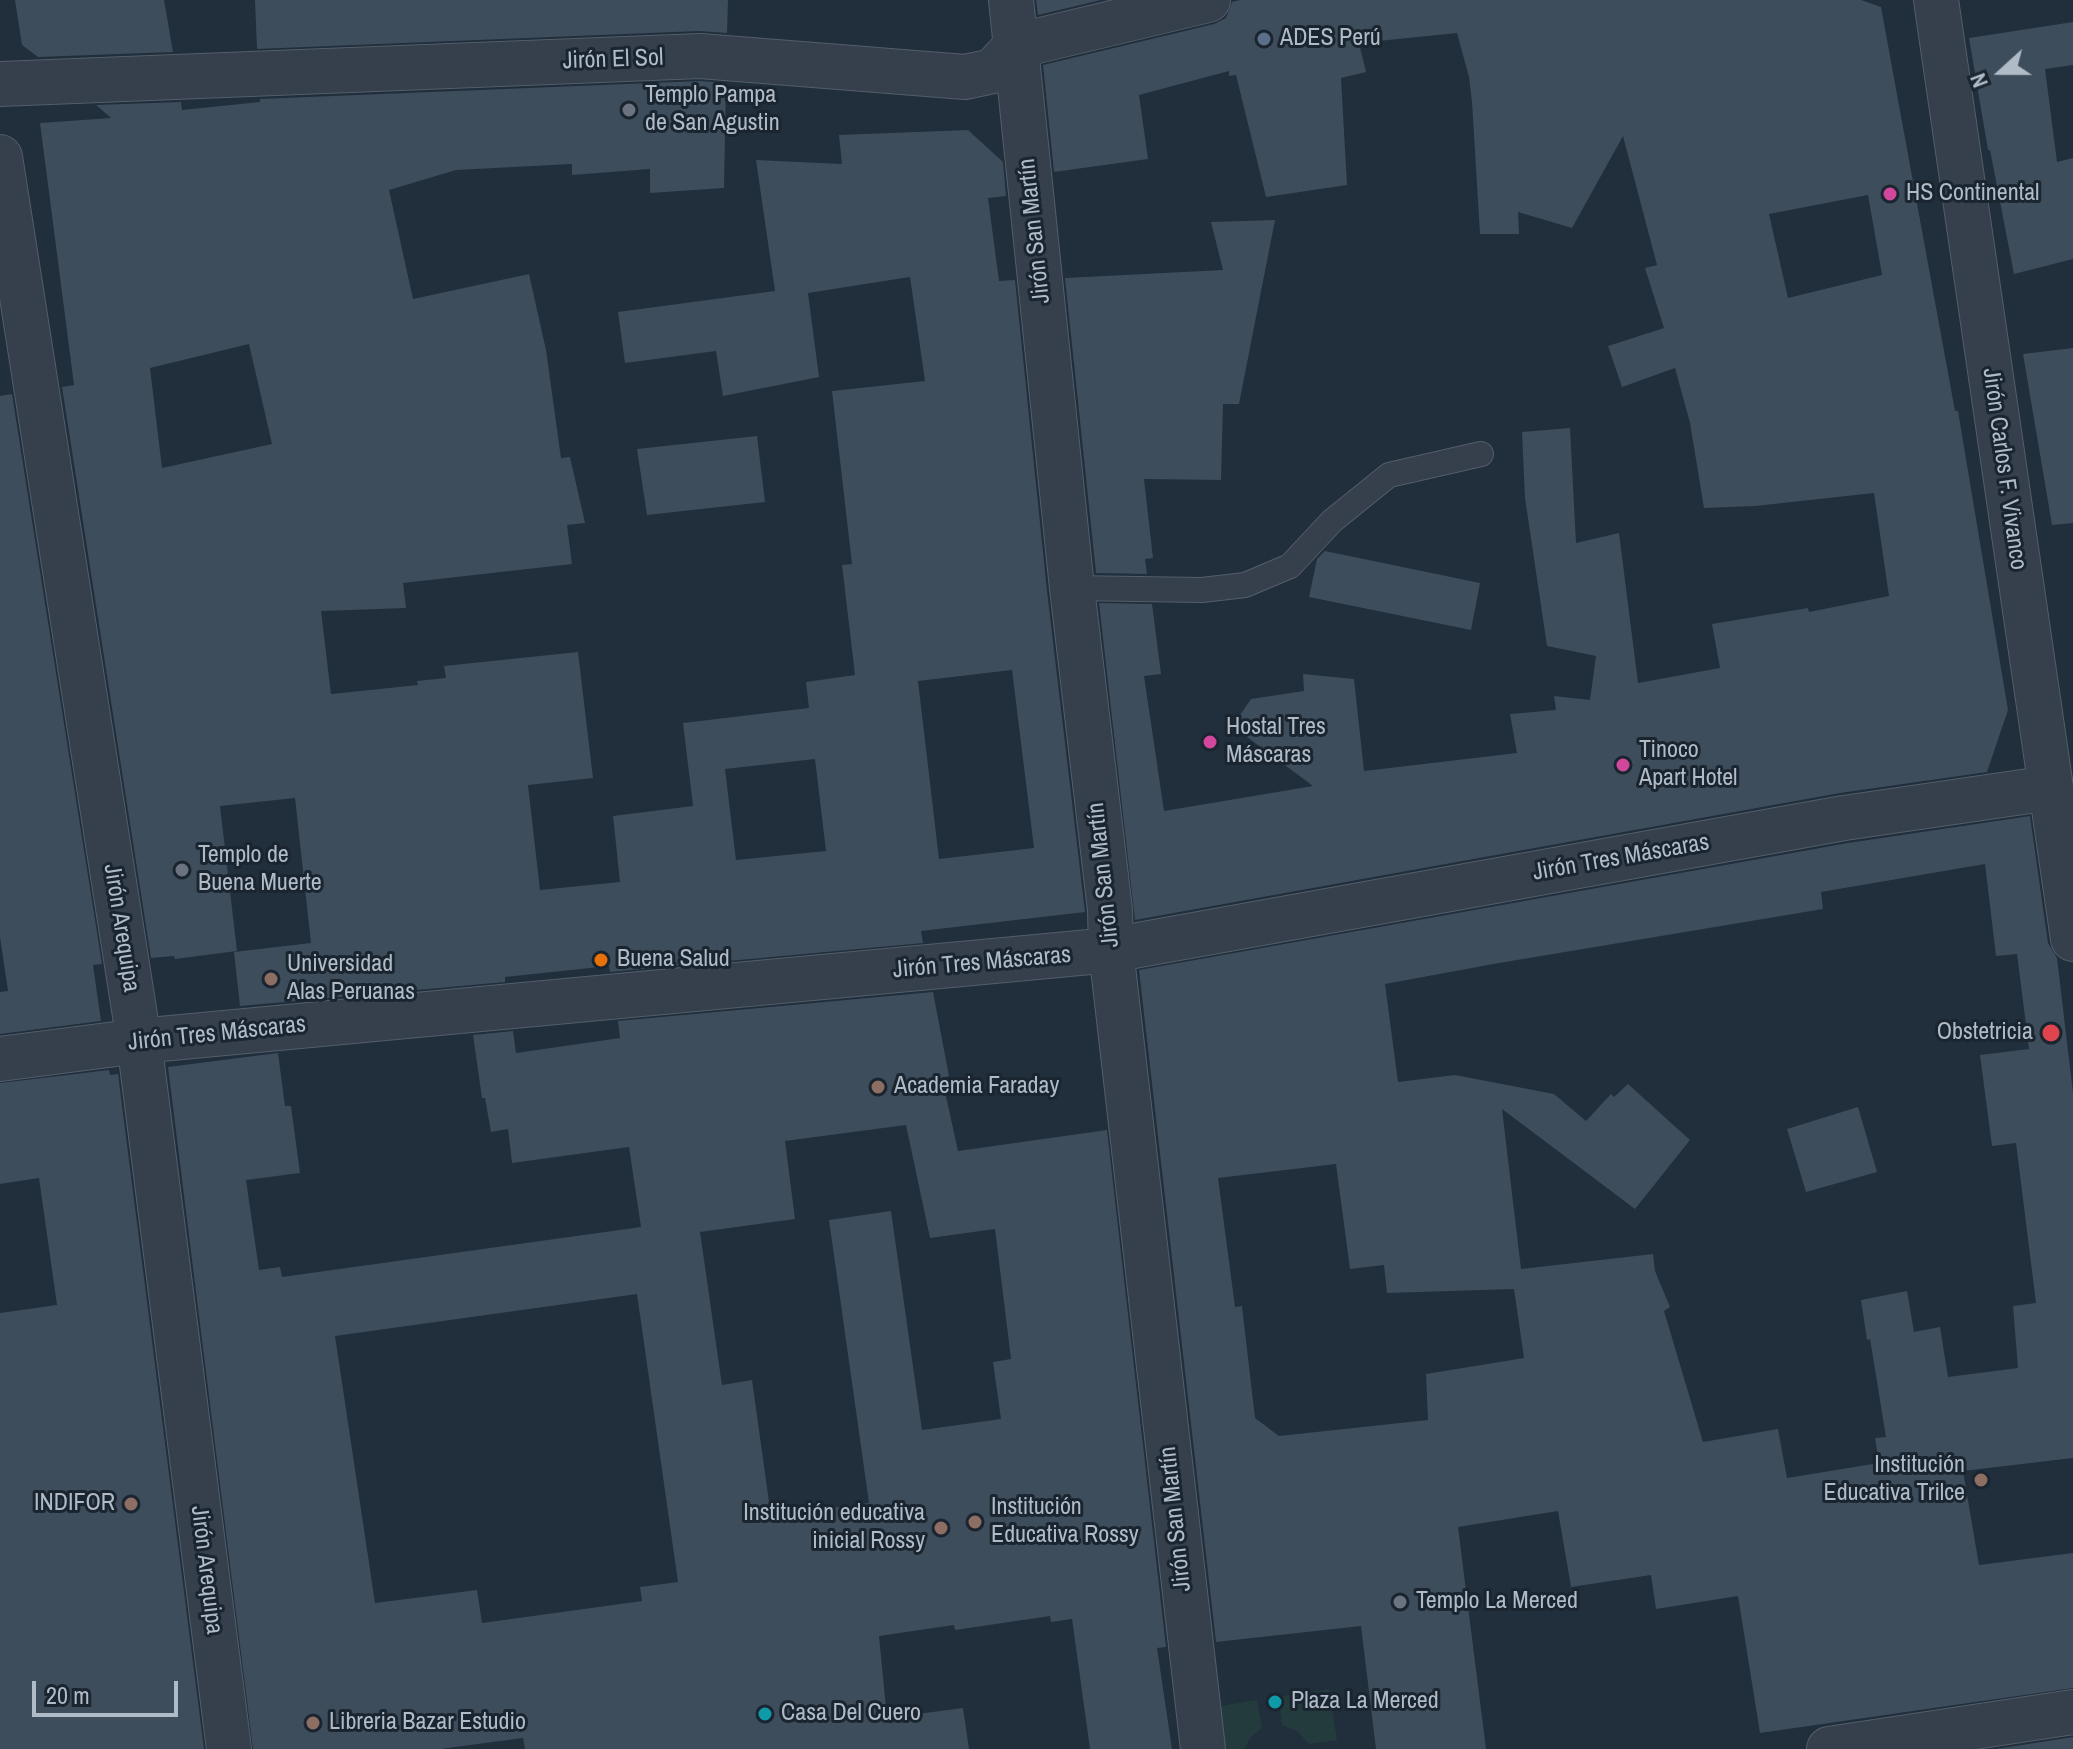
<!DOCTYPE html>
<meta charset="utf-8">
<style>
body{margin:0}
#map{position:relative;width:2073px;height:1749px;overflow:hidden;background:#212e3c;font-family:"Archivo Narrow",sans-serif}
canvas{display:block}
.north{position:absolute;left:1961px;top:32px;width:80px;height:80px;-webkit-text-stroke:6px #1a2530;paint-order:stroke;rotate:249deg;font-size:22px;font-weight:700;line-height:32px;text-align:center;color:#b0bbc8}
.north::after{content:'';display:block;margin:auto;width:28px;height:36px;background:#b0bbc8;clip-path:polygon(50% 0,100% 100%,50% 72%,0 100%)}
.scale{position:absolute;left:32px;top:1681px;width:146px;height:36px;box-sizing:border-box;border:4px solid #b0bbc8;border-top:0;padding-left:10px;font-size:24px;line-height:28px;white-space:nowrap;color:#b0bbc8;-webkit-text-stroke:6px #1a2530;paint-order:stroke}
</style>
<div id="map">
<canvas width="2073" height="1749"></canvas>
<div class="north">N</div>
<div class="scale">20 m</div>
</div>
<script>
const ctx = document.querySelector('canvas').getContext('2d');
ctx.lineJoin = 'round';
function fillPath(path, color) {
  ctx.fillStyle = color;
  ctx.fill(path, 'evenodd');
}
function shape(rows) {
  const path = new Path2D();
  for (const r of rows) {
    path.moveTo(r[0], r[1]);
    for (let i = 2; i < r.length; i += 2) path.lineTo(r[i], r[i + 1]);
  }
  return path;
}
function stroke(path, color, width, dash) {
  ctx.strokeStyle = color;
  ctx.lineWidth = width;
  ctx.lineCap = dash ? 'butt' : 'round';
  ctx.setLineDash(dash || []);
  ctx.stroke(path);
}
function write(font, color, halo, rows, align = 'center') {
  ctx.font = font + ' "Archivo Narrow",sans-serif';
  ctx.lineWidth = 6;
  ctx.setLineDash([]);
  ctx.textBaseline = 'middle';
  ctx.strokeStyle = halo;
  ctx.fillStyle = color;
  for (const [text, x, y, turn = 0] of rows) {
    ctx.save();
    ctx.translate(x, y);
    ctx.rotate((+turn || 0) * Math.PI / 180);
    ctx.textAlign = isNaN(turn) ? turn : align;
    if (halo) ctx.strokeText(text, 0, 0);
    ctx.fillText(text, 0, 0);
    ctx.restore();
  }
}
const green = shape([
 [1329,1689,1337,1740,1309,1744,1297,1731,1282,1725,1278,1697],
 [1257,1700,1262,1728,1251,1737,1244,1749,1221,1749,1214,1707]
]);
const building = shape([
 [15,0,164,0,173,52,38,57,22,45],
 [255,0,728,0,727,33,699,31,257,49],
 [1036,0,1101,0,1038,15],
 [1240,0,1861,0,1881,7,1955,411,1958,411,2008,710,1987,772,1840,793,1135,920,1099,603,1152,604,1161,674,1144,676,1164,811,1313,786,1243,734,1240,715,1251,699,1304,691,1303,674,1354,679,1364,771,1517,753,1510,714,1556,710,1554,696,1590,700,1596,656,1547,646,1525,498,1522,432,1570,428,1576,543,1619,533,1638,683,1720,668,1712,624,1808,608,1809,612,1889,596,1874,493,1755,506,1704,508,1690,423,1675,368,1622,387,1608,346,1664,328,1645,268,1657,265,1623,136,1572,228,1518,212,1519,234,1480,234,1472,102,1469,77,1457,33,1359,43,1366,72,1341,78,1347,185,1266,197,1236,75,1229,76,1229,71,1139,95,1148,159,1054,172,1043,65,1214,24,1226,18,1232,2],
 [1868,195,1882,275,1788,298,1769,214],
 [2073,22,2073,65,2045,69,2057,162,2073,158,2073,259,2014,274,1990,150,1988,150,1969,38],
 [700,81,726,83,724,188,650,193,650,169,572,175,572,164,456,170,389,190,413,299,529,274,546,350,561,458,570,457,585,523,567,525,572,564,403,583,406,608,321,611,331,694,418,685,417,681,446,678,444,666,578,652,593,778,528,785,540,890,620,882,613,816,693,806,683,723,809,708,806,682,855,675,842,565,852,564,832,391,925,381,910,277,808,293,819,377,723,396,716,351,625,363,618,312,775,291,756,160,842,164,839,135,968,130,1003,162,1006,196,988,198,999,281,1015,280,1047,591,1085,912,921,931,923,943,610,972,609,966,505,977,505,982,240,1006,234,952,311,943,295,798,220,806,237,951,175,959,174,956,151,958,62,387,74,385,40,123,111,118,96,105,181,102,182,110,260,102,260,99],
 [249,344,272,444,162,468,150,368],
 [1012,670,1034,848,939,859,918,681],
 [815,759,826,851,736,860,725,769],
 [1275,220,1239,404,1223,404,1221,480,1144,479,1153,558,1145,559,1147,574,1096,573,1065,278,1223,270,1211,222],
 [2073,348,2073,523,2052,525,2023,354],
 [12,394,102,964,93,965,101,1021,0,1034,0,992,8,991,0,937,0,396],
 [757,436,765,502,647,515,637,449],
 [1325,551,1480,583,1471,630,1309,597,1317,559],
 [2030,816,2048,943,2057,958,2073,1093,2073,1458,1963,1471,1979,1565,2073,1553,2073,1688,1760,1733,1738,1596,1656,1609,1651,1575,1571,1587,1558,1511,1458,1527,1486,1749,1376,1749,1361,1626,1216,1642,1139,970,1848,843],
 [1985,864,1996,956,2017,954,2029,1049,1980,1055,1992,1146,2016,1143,2036,1303,2013,1306,2018,1368,1948,1377,1940,1327,1914,1332,1907,1291,1861,1300,1867,1340,1870,1339,1886,1437,1875,1438,1879,1463,1787,1478,1778,1429,1703,1442,1664,1311,1670,1307,1655,1271,1653,1254,1521,1269,1502,1109,1635,1209,1690,1140,1628,1084,1614,1097,1611,1094,1586,1121,1554,1094,1455,1075,1398,1082,1385,984,1499,963,1823,909,1821,892],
 [1336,1164,1350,1269,1384,1265,1387,1293,1514,1289,1524,1358,1426,1374,1428,1420,1279,1436,1255,1418,1242,1306,1235,1307,1218,1178],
 [933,992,949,1076,942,1078,958,1151,1107,1130,1166,1647,1157,1648,1172,1749,1090,1749,1072,1619,1051,1622,1050,1616,955,1630,954,1625,879,1636,887,1718,963,1708,969,1749,525,1749,523,1738,440,1749,253,1749,168,1067,278,1053,285,1106,291,1106,300,1173,246,1180,259,1270,280,1267,282,1277,641,1227,629,1147,512,1163,508,1129,491,1132,485,1098,482,1098,473,1035,513,1031,516,1053,620,1038,618,1021],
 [906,1125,930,1238,995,1229,1011,1359,993,1362,1001,1419,922,1430,891,1211,829,1220,869,1503,771,1516,752,1380,722,1385,700,1232,795,1219,785,1141],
 [637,1294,678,1582,640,1587,642,1601,482,1623,477,1590,375,1603,335,1336],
 [109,1070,110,1075,118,1074,204,1749,0,1749,0,1313,57,1305,39,1178,0,1184,0,1083],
 [1858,1107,1877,1172,1806,1192,1787,1129],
 [2073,1737,2073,1749,1996,1749]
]);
const service = shape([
 [1072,588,1202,590,1245,585,1290,566,1332,521,1389,475,1481,454]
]);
const minor = shape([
 [1936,0,2073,939],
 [0,84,700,56,965,77,993,71,1016,46,1208,0],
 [0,157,139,1041,229,1749],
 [0,1059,139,1041,1111,950,1844,818,2050,788],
 [1829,1749,2073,1712]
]);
const tertiary = shape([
 [1011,0,1072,588,1110,910,1111,950,1203,1749]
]);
const markers = [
 [1264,39,8,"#5c6f8a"],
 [629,110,8,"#6b7280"],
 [1890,194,8,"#d1479c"],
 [1210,742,8,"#d1479c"],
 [1623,765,8,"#d1479c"],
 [182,870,8,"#6b7280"],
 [601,960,8,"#e8710a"],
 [271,979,8,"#8d6e63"],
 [2051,1033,10,"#e0444e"],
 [878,1087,8,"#8d6e63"],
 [1981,1480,8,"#8d6e63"],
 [131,1504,8,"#8d6e63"],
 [975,1522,8,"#8d6e63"],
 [941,1528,8,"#8d6e63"],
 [1400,1602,8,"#6b7280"],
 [1275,1702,8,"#0f9aa8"],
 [765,1714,8,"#0f9aa8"],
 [313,1723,8,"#8d6e63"]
];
const poiNames = [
 ["ADES Perú",1280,39],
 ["Templo Pampa",645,96],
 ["de San Agustin",645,124],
 ["HS Continental",1906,194],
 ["Hostal Tres",1226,728],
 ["Máscaras",1226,756],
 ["Tinoco",1639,751],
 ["Apart Hotel",1639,779],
 ["Templo de",198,856],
 ["Buena Muerte",198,884],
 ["Buena Salud",617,960],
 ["Universidad",287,965],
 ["Alas Peruanas",287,993],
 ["Obstetricia",2033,1033,"right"],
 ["Academia Faraday",894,1087],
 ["Institución",1965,1466,"right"],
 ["Educativa Trilce",1965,1494,"right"],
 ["INDIFOR",115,1504,"right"],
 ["Institución",991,1508],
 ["Educativa Rossy",991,1536],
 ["Institución educativa",925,1514,"right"],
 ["inicial Rossy",925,1542,"right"],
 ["Templo La Merced",1416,1602],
 ["Plaza La Merced",1291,1702],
 ["Casa Del Cuero",781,1714],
 ["Libreria Bazar Estudio",329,1723]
];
const streetNames = [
 ["Jirón El Sol",613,60,-2],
 ["Jirón San Martín",1035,231,-96],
 ["Jirón Carlos F. Vivanco",2004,469,82],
 ["Jirón Tres Máscaras",1621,858,-10],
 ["Jirón San Martín",1104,875,-96],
 ["Jirón Arequipa",121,928,81],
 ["Jirón Tres Máscaras",982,963,-5],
 ["Jirón Tres Máscaras",217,1034,-6],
 ["Jirón San Martín",1176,1519,-96],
 ["Jirón Arequipa",206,1570,83]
];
fillPath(green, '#233b3d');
fillPath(building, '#3d4d5b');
stroke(service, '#535e6a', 26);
stroke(minor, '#535e6a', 46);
stroke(tertiary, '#535e6a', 46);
stroke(service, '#35404c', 24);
stroke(minor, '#35404c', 44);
stroke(tertiary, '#35404c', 44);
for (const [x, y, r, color] of markers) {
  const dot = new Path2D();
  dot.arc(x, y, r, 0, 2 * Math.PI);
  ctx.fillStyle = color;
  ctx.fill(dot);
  stroke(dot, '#1a2530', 3);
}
write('24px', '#b0bbc8', '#1a2530', poiNames, 'left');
write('24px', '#b0bbc8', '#1a2530', streetNames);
</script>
